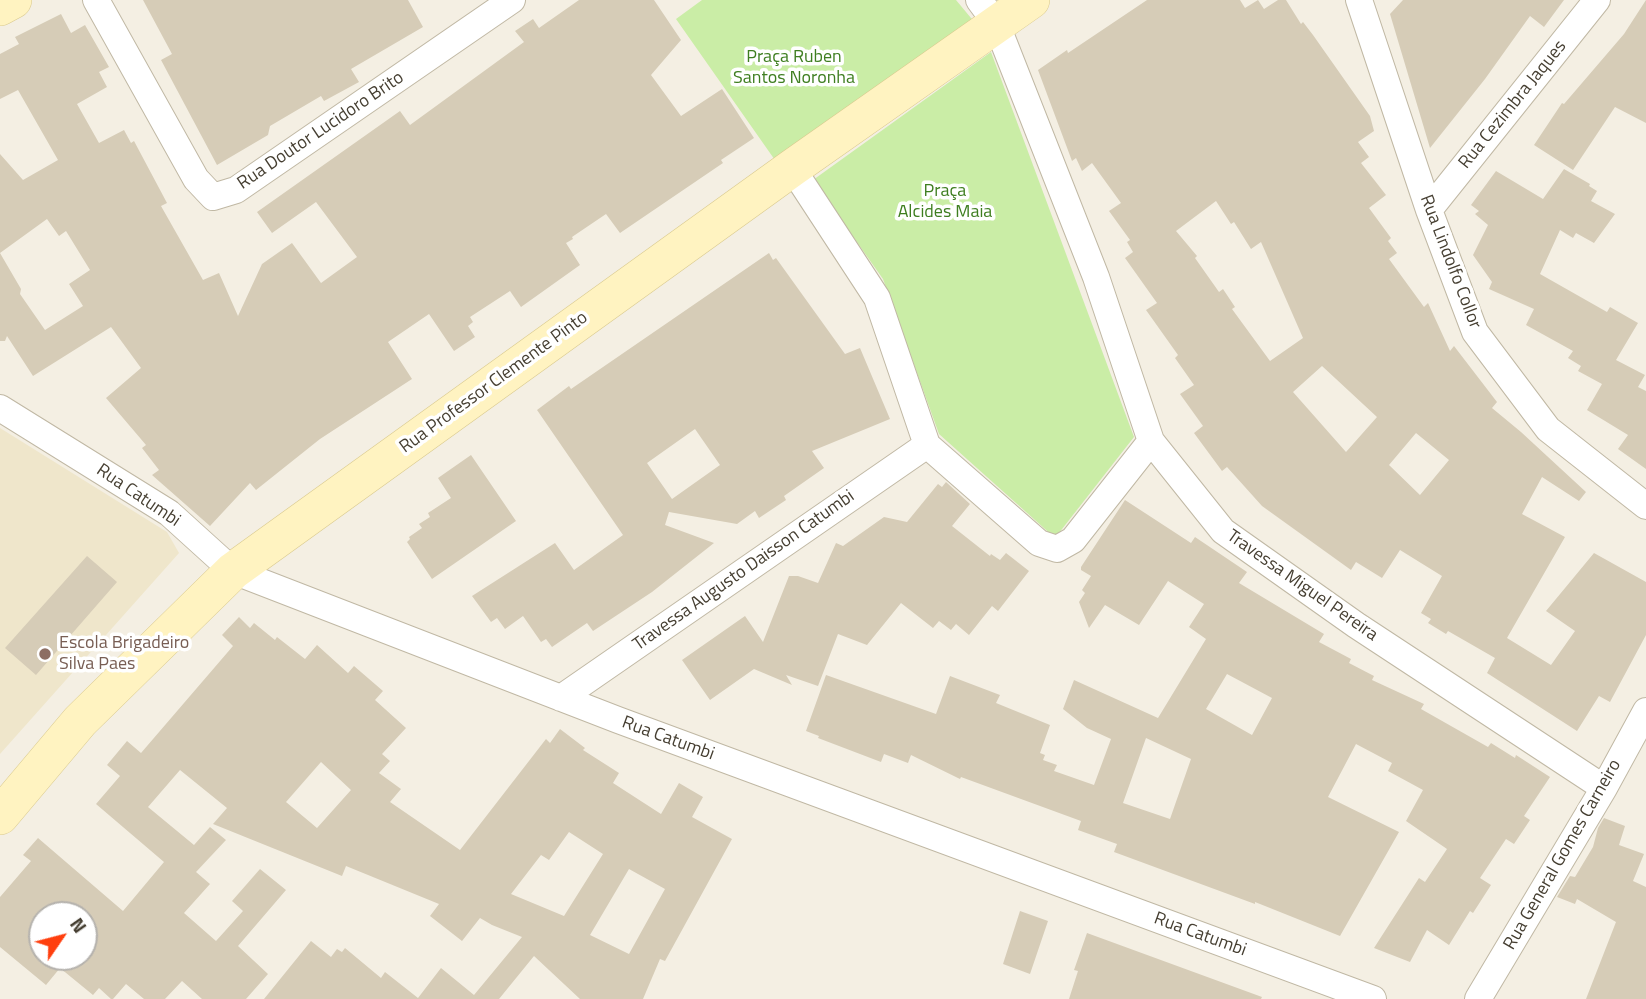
<!DOCTYPE html>
<meta charset="utf-8">
<style>
body{margin:0}
#map{position:relative;width:1646px;height:999px;overflow:hidden;background:#f4efe3;font-family:"Titillium Web",sans-serif}
canvas{display:block}
.north{position:absolute;left:28px;top:901px;width:70px;height:70px;box-sizing:border-box;background:#fff;border:2px solid #b5b2ad;border-radius:50%;rotate:55deg;font-size:19px;font-weight:700;line-height:28px;text-align:center;color:#463f32}
.north::after{content:'';display:block;margin:auto;width:24px;height:32px;background:#ff3f0e;clip-path:polygon(50% 0,100% 100%,50% 72%,0 100%)}
</style>
<div id="map">
<canvas width="1646" height="999"></canvas>
<div class="north">N</div>
</div>
<script>
const ctx = document.querySelector('canvas').getContext('2d');
ctx.lineJoin = 'round';
function fillPath(path, color) {
  ctx.fillStyle = color;
  ctx.fill(path, 'evenodd');
}
function shape(rows) {
  const path = new Path2D();
  for (const r of rows) {
    path.moveTo(r[0], r[1]);
    for (let i = 2; i < r.length; i += 2) path.lineTo(r[i], r[i + 1]);
  }
  return path;
}
function stroke(path, color, width, dash) {
  ctx.strokeStyle = color;
  ctx.lineWidth = width;
  ctx.lineCap = dash ? 'butt' : 'round';
  ctx.setLineDash(dash || []);
  ctx.stroke(path);
}
function write(font, color, halo, rows, align = 'center') {
  ctx.font = font + ' "Titillium Web",sans-serif';
  ctx.lineWidth = 7;
  ctx.setLineDash([]);
  ctx.textBaseline = 'middle';
  ctx.strokeStyle = halo;
  ctx.fillStyle = color;
  for (const [text, x, y, turn = 0] of rows) {
    ctx.save();
    ctx.translate(x, y);
    ctx.rotate((+turn || 0) * Math.PI / 180);
    ctx.textAlign = isNaN(turn) ? turn : align;
    if (halo) ctx.strokeText(text, 0, 0);
    ctx.fillText(text, 0, 0);
    ctx.restore();
  }
}
const education = shape([
 [0,428,167,532,179,553,0,754]
]);
const green = shape([
 [702,0,956,0,976,24,777,163,676,19],
 [991,52,1134,437,1055,538,939,434,883,279,813,180]
]);
const building = shape([
 [143,0,408,0,423,27,351,69,359,82,324,101,321,96,270,126,268,135,217,165,161,60,172,54],
 [579,0,654,0,681,40,651,75,681,116,722,89,754,138,721,160,723,163,620,233,606,214,572,237,573,239,566,243,580,265,521,307,510,291,470,317,473,322,468,326,475,337,454,351,429,314,388,342,412,379,320,439,256,490,250,483,210,526,152,475,159,470,142,448,146,445,106,398,141,368,111,327,33,376,7,336,5,341,0,341,0,154,23,180,58,160,18,90,0,99,0,54,19,44,15,37,61,14,71,33,85,25,109,67,99,72,107,87,77,104,99,143,124,130,131,143,134,141,167,203,161,206,203,280,219,273,238,316,262,264,292,243,321,283,357,257,316,202,272,233,257,212,400,111,410,125,524,42,515,31,533,19,539,28],
 [47,219,59,236,66,231,90,270,69,284,83,306,45,330,20,294,21,289,0,253],
 [1147,0,1240,0,1245,8,1258,0,1264,9,1278,0,1286,0,1301,24,1303,22,1313,35,1370,116,1374,131,1358,142,1369,157,1361,163,1386,195,1369,208,1391,238,1388,241,1397,253,1389,259,1424,307,1428,303,1450,351,1454,346,1497,402,1492,408,1521,432,1586,492,1579,501,1542,477,1522,514,1565,537,1507,638,1551,665,1575,631,1546,611,1594,553,1646,582,1646,635,1610,702,1599,696,1577,731,1487,673,1495,658,1448,631,1446,634,1428,623,1431,619,1421,613,1442,576,1400,550,1382,578,1356,562,1351,570,1262,506,1227,467,1222,471,1194,433,1203,426,1180,394,1194,385,1175,358,1178,355,1146,310,1157,303,1125,258,1133,252,1127,242,1130,240,1109,211,1121,203,1092,163,1082,171,1076,158,1072,161,1038,70,1067,50,1068,53],
 [1216,201,1231,224,1234,222,1251,249,1261,242,1303,338,1270,361,1232,309,1235,307,1223,289,1219,292,1195,258,1197,256,1176,231],
 [1322,366,1377,417,1346,452,1293,392],
 [1416,433,1449,460,1420,495,1389,465],
 [1403,0,1564,0,1544,27,1530,16,1485,79,1430,148,1390,14],
 [1646,0,1646,123,1615,107,1573,170,1534,145,1562,103,1564,104,1624,34],
 [1564,169,1590,184,1589,186,1597,191,1591,201,1615,214,1594,243,1576,233,1573,238,1560,230,1540,274,1607,312,1610,307,1638,323,1616,360,1645,375,1638,387,1646,391,1646,469,1618,449,1628,435,1587,410,1602,384,1578,371,1581,366,1568,358,1573,351,1526,325,1534,309,1489,289,1492,282,1473,255,1488,225,1475,214,1479,211,1471,205,1496,171,1543,199],
 [769,253,773,260,776,258,845,354,860,348,890,419,812,451,824,468,784,496,786,500,759,518,755,511,737,524,669,512,665,525,714,543,652,592,593,631,587,623,552,647,546,639,541,642,523,616,505,629,497,618,491,622,472,596,555,543,574,570,623,535,537,410,569,386,571,389],
 [695,429,720,465,672,499,647,463],
 [471,455,516,521,432,579,407,542,410,539,409,537,422,528,419,524,430,517,428,513,451,498,438,478],
 [946,482,970,504,952,526,990,556,991,554,1000,560,1006,553,1029,571,998,611,992,606,969,635,956,624,951,630,939,621,933,628,901,603,867,645,838,634,818,686,786,675,792,685,754,669,710,700,682,660,745,616,763,642,789,576,798,576,818,583,836,543,843,546,884,517,907,522,938,484,942,487],
 [1125,500,1191,543,1195,537,1247,572,1239,583,1324,634,1319,642,1351,659,1349,663,1374,676,1372,680,1424,704,1421,709,1488,747,1491,743,1515,758,1516,755,1550,777,1524,816,1530,820,1514,844,1506,839,1480,878,1491,885,1473,913,1470,911,1449,945,1427,930,1410,962,1374,948,1419,878,1425,882,1447,849,1406,821,1423,790,1388,771,1392,763,1356,744,1328,797,1399,832,1340,936,1255,902,1255,904,1114,852,1117,844,1078,830,1081,821,961,777,960,779,911,755,908,763,884,754,881,762,818,738,819,736,806,731,826,675,936,714,950,676,1000,695,996,703,1050,725,1040,753,1045,755,1043,760,1057,765,1054,771,1094,785,1111,739,1087,728,1063,709,1074,680,1158,718,1206,639,1189,627,1204,604,1168,581,1139,625,1105,605,1089,628,1079,602,1085,593,1082,590,1091,576,1081,570,1081,567],
 [1227,674,1272,698,1252,735,1206,709],
 [1146,738,1191,759,1170,819,1123,803],
 [87,556,117,582,36,675,5,648],
 [239,617,250,628,254,623,275,640,277,637,305,659,317,645,348,673,354,666,383,691,375,700,406,728,382,754,390,761,379,773,401,789,390,802,460,850,546,739,550,743,560,729,585,748,583,750,619,773,613,783,661,814,679,783,703,797,692,817,732,839,665,961,660,959,643,999,580,999,534,956,499,999,264,999,311,941,331,957,337,949,342,952,345,948,381,978,385,972,418,998,441,968,474,995,522,937,492,925,480,918,462,941,430,916,439,904,346,866,342,876,213,824,227,808,180,770,148,807,194,845,210,827,226,840,196,872,210,884,184,913,216,941,243,911,232,901,260,869,286,890,238,946,268,974,246,999,202,999,182,981,165,999,144,999,126,984,113,999,111,999,99,988,93,995,60,968,46,985,0,947,0,897,31,861,23,855,38,838,123,911,164,862,96,804,120,776,107,765,127,741,141,753,233,646,222,635],
 [321,762,351,790,317,828,286,802],
 [569,832,603,854,564,916,511,894,541,855,549,860],
 [629,869,665,889,629,954,590,935],
 [42,915,84,915,84,957,42,957],
 [1604,818,1625,826,1619,845,1644,854,1633,881,1646,887,1646,999,1586,999,1616,922,1577,899,1575,904,1557,897,1570,876,1575,877,1593,847,1598,828],
 [1020,911,1048,921,1030,974,1003,964],
 [1087,933,1262,997,1261,999,1069,999,1078,971,1074,970]
]);
const street = shape([
 [96,0,196,179,213,197,236,190,512,0],
 [979,0,996,23,1096,277,1151,441,1223,531,1356,625,1604,788],
 [1359,0,1429,210,1475,332,1548,429,1646,506],
 [792,168,877,298,927,445,1039,543,1057,549,1073,540,1151,441],
 [1429,210,1597,0],
 [0,408,169,513,233,571,618,720,1373,999],
 [561,698,927,445],
 [1478,999,1604,788,1646,711]
]);
const secondary = shape([
 [0,7,13,0],
 [0,816,80,721,233,571,792,168,1031,0]
]);
const markers = [
 [45,654,7,"#8d6e63"]
];
const parkNames = [
 ["Praça Ruben",794,58],
 ["Santos Noronha",794,79],
 ["Praça",945,192],
 ["Alcides Maia",945,213]
];
const streetNames = [
 ["Rua Cezimbra Jaques",1513,105,-51],
 ["Rua Doutor Lucidoro Brito",321,131,-34],
 ["Rua Lindolfo Collor",1450,262,69],
 ["Rua Professor Clemente Pinto",494,383,-36],
 ["Rua Catumbi",138,496,34],
 ["Travessa Augusto Daisson Catumbi",744,571,-35],
 ["Travessa Miguel Pereira",1302,586,35],
 ["Rua Catumbi",668,739,20],
 ["Rua General Gomes Carneiro",1563,855,-60],
 ["Rua Catumbi",1200,935,20]
];
const educationNames = [
 ["Escola Brigadeiro",59,644],
 ["Silva Paes",59,665]
];
fillPath(education, '#efe6cb');
fillPath(green, '#caeda6');
fillPath(building, '#d6ccb7');
stroke(street, '#c0b8a4', 28);
stroke(secondary, '#d9c98d', 38);
stroke(street, '#fff', 26);
stroke(secondary, '#fff3c1', 37);
for (const [x, y, r, color] of markers) {
  const dot = new Path2D();
  dot.arc(x, y, r, 0, 2 * Math.PI);
  ctx.fillStyle = color;
  ctx.fill(dot);
  stroke(dot, '#fff', 2.5);
}
write('18px', '#3e7e20', '#fff', parkNames);
write('18px', '#463f32', '#fff', streetNames);
write('18px', '#785e54', '#fff', educationNames, 'left');
</script>
